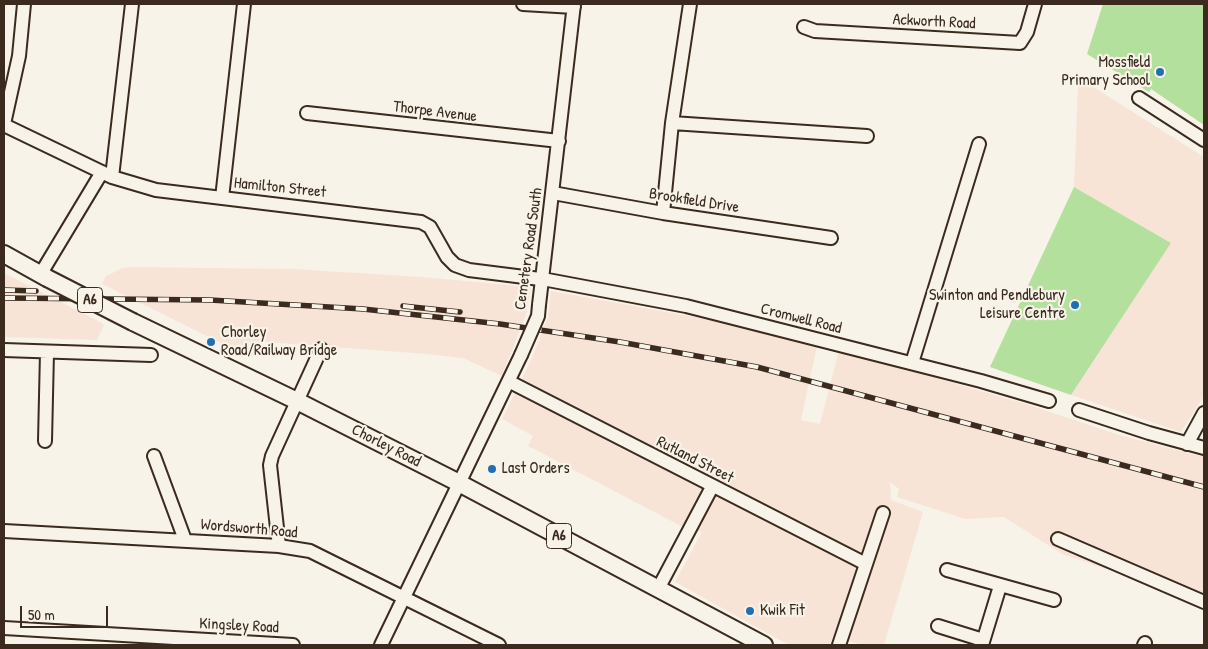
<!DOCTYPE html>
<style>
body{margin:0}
#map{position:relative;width:1208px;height:649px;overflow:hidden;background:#f7f3e8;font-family:"Patrick Hand",sans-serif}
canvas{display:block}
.frame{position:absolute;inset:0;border:5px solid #3b2a1e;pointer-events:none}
.scale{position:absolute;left:20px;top:606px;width:88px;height:22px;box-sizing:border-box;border:2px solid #3b2a1e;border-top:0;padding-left:6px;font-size:15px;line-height:18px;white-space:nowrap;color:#3b2a1e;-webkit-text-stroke:4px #f7f3e8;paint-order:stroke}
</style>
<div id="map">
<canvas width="1208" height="649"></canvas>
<div class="frame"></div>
<div class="scale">50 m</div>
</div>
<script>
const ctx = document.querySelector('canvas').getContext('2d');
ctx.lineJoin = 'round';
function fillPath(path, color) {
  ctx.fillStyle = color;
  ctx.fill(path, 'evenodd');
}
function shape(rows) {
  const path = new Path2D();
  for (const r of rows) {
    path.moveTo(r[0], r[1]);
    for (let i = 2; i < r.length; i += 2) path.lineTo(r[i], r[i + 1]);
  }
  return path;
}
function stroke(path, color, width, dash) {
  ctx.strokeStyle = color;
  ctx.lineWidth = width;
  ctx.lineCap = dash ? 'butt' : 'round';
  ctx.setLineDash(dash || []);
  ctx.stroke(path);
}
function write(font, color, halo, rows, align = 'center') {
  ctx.font = font + ' "Patrick Hand",sans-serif';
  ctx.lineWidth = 4.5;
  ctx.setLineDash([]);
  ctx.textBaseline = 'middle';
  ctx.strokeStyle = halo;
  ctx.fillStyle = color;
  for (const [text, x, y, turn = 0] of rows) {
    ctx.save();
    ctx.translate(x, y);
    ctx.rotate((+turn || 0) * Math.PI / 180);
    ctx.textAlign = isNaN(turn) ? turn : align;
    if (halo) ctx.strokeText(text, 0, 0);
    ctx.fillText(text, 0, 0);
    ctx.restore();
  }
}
const built = shape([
 [1084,81,1204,157,1204,396,1181,432,1071,395,1171,243,1074,187,1078,86],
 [132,267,293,269,422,277,531,287,526,314,502,376,463,358,427,354,252,341,233,349,102,284,106,276,123,268],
 [4,273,100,322,104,325,97,340,4,337],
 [551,291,717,321,817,346,801,420,820,424,839,350,1026,404,1119,435,1204,457,1204,597,1183,587,1103,568,1062,554,1004,517,965,519,897,497,899,489,890,482,891,500,923,512,884,645,863,645,837,638,835,645,789,645,675,582,702,532,681,526,528,446,533,436,502,419,532,358,548,317]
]);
const green = shape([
 [1103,4,1204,4,1204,125,1151,89,1149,92,1087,54],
 [1074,187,1171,243,1071,395,990,367]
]);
const minor = shape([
 [523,4,574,7],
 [804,27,815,31,1020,43,1027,32,1035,4],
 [1139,98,1204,140],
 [307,113,559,141],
 [672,123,867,136],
 [4,124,19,56,24,4],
 [4,125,112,177,156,190,421,222,430,227,447,257,455,265,469,270,548,280,686,306,981,381,1049,401],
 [112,177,132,4],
 [553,193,663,213,831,238],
 [222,198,244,4],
 [663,213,672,123,690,4],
 [40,275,102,172],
 [539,305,574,4],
 [4,350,151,355],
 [912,363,979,144],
 [510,382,866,564],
 [1079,410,1149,433,1204,448],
 [45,441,47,352],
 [1187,444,1204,413],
 [154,456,185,540],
 [4,531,279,546,310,551,499,645],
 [1058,539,1204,602],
 [279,546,270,465,272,456,321,349],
 [947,570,1054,600],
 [658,589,712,487],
 [938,626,983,640],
 [4,628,293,645],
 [381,645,521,355],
 [839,645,883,513],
 [982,645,1000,586],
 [1144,645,1145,643]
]);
const major = shape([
 [4,254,47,278],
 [133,322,297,401,459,483,764,645]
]);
const rail = shape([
 [4,290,36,291],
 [4,298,210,300,363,309,500,324,620,342,757,367,1204,487],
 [403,306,460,312]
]);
const minorBridge = shape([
 [521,355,538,316,539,305]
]);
const majorBridge = shape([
 [47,278,133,322]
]);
const markers = [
 [1160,72,5,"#1f6fb2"],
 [1075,305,5,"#1f6fb2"],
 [211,342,5,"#1f6fb2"],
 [492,469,5,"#1f6fb2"],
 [750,611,5,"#1f6fb2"]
];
const shields = [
 [90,300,25],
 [559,536,25]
];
const shieldNames = [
 ["A6",90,300],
 ["A6",559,536]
];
const streetNames = [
 ["Ackworth Road",934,22,3],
 ["Thorpe Avenue",435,112,7],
 ["Hamilton Street",280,188,6],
 ["Brookfield Drive",694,201,9],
 ["Cemetery Road South",529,249,-82],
 ["Cromwell Road",801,319,14],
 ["Chorley Road",386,446,27],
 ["Rutland Street",695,460,27],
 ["Wordsworth Road",249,529,5],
 ["Kingsley Road",239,626,3]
];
const poiNames = [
 ["Mossfield",1150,63,"right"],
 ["Primary School",1150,81,"right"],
 ["Swinton and Pendlebury",1065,296,"right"],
 ["Leisure Centre",1065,314,"right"],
 ["Chorley",221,333],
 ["Road/Railway Bridge",221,351],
 ["Last Orders",502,469],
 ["Kwik Fit",760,611]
];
fillPath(built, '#f8e4d7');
fillPath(green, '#b4e09d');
stroke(minor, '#3b2a1e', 16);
stroke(major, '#3b2a1e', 20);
stroke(minor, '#f7f3e8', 12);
stroke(major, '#f7f3e8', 16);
stroke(rail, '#3b2a1e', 5.5);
stroke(rail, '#f7f3e8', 4, [11]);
stroke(minorBridge, '#3b2a1e', 16, []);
stroke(majorBridge, '#3b2a1e', 20, []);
stroke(minorBridge, '#f7f3e8', 12);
stroke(majorBridge, '#f7f3e8', 16);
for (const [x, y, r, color] of markers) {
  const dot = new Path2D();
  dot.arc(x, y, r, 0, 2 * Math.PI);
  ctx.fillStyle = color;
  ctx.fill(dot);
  stroke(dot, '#f7f3e8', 2);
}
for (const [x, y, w] of shields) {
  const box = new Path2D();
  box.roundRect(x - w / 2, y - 12.5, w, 25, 4);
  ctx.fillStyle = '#f7f3e8';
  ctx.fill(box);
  stroke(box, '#3b2a1e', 1);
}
write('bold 15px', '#3b2a1e', null, shieldNames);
write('16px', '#3b2a1e', '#f7f3e8', streetNames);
write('16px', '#3b2a1e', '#f7f3e8', poiNames, 'left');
</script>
